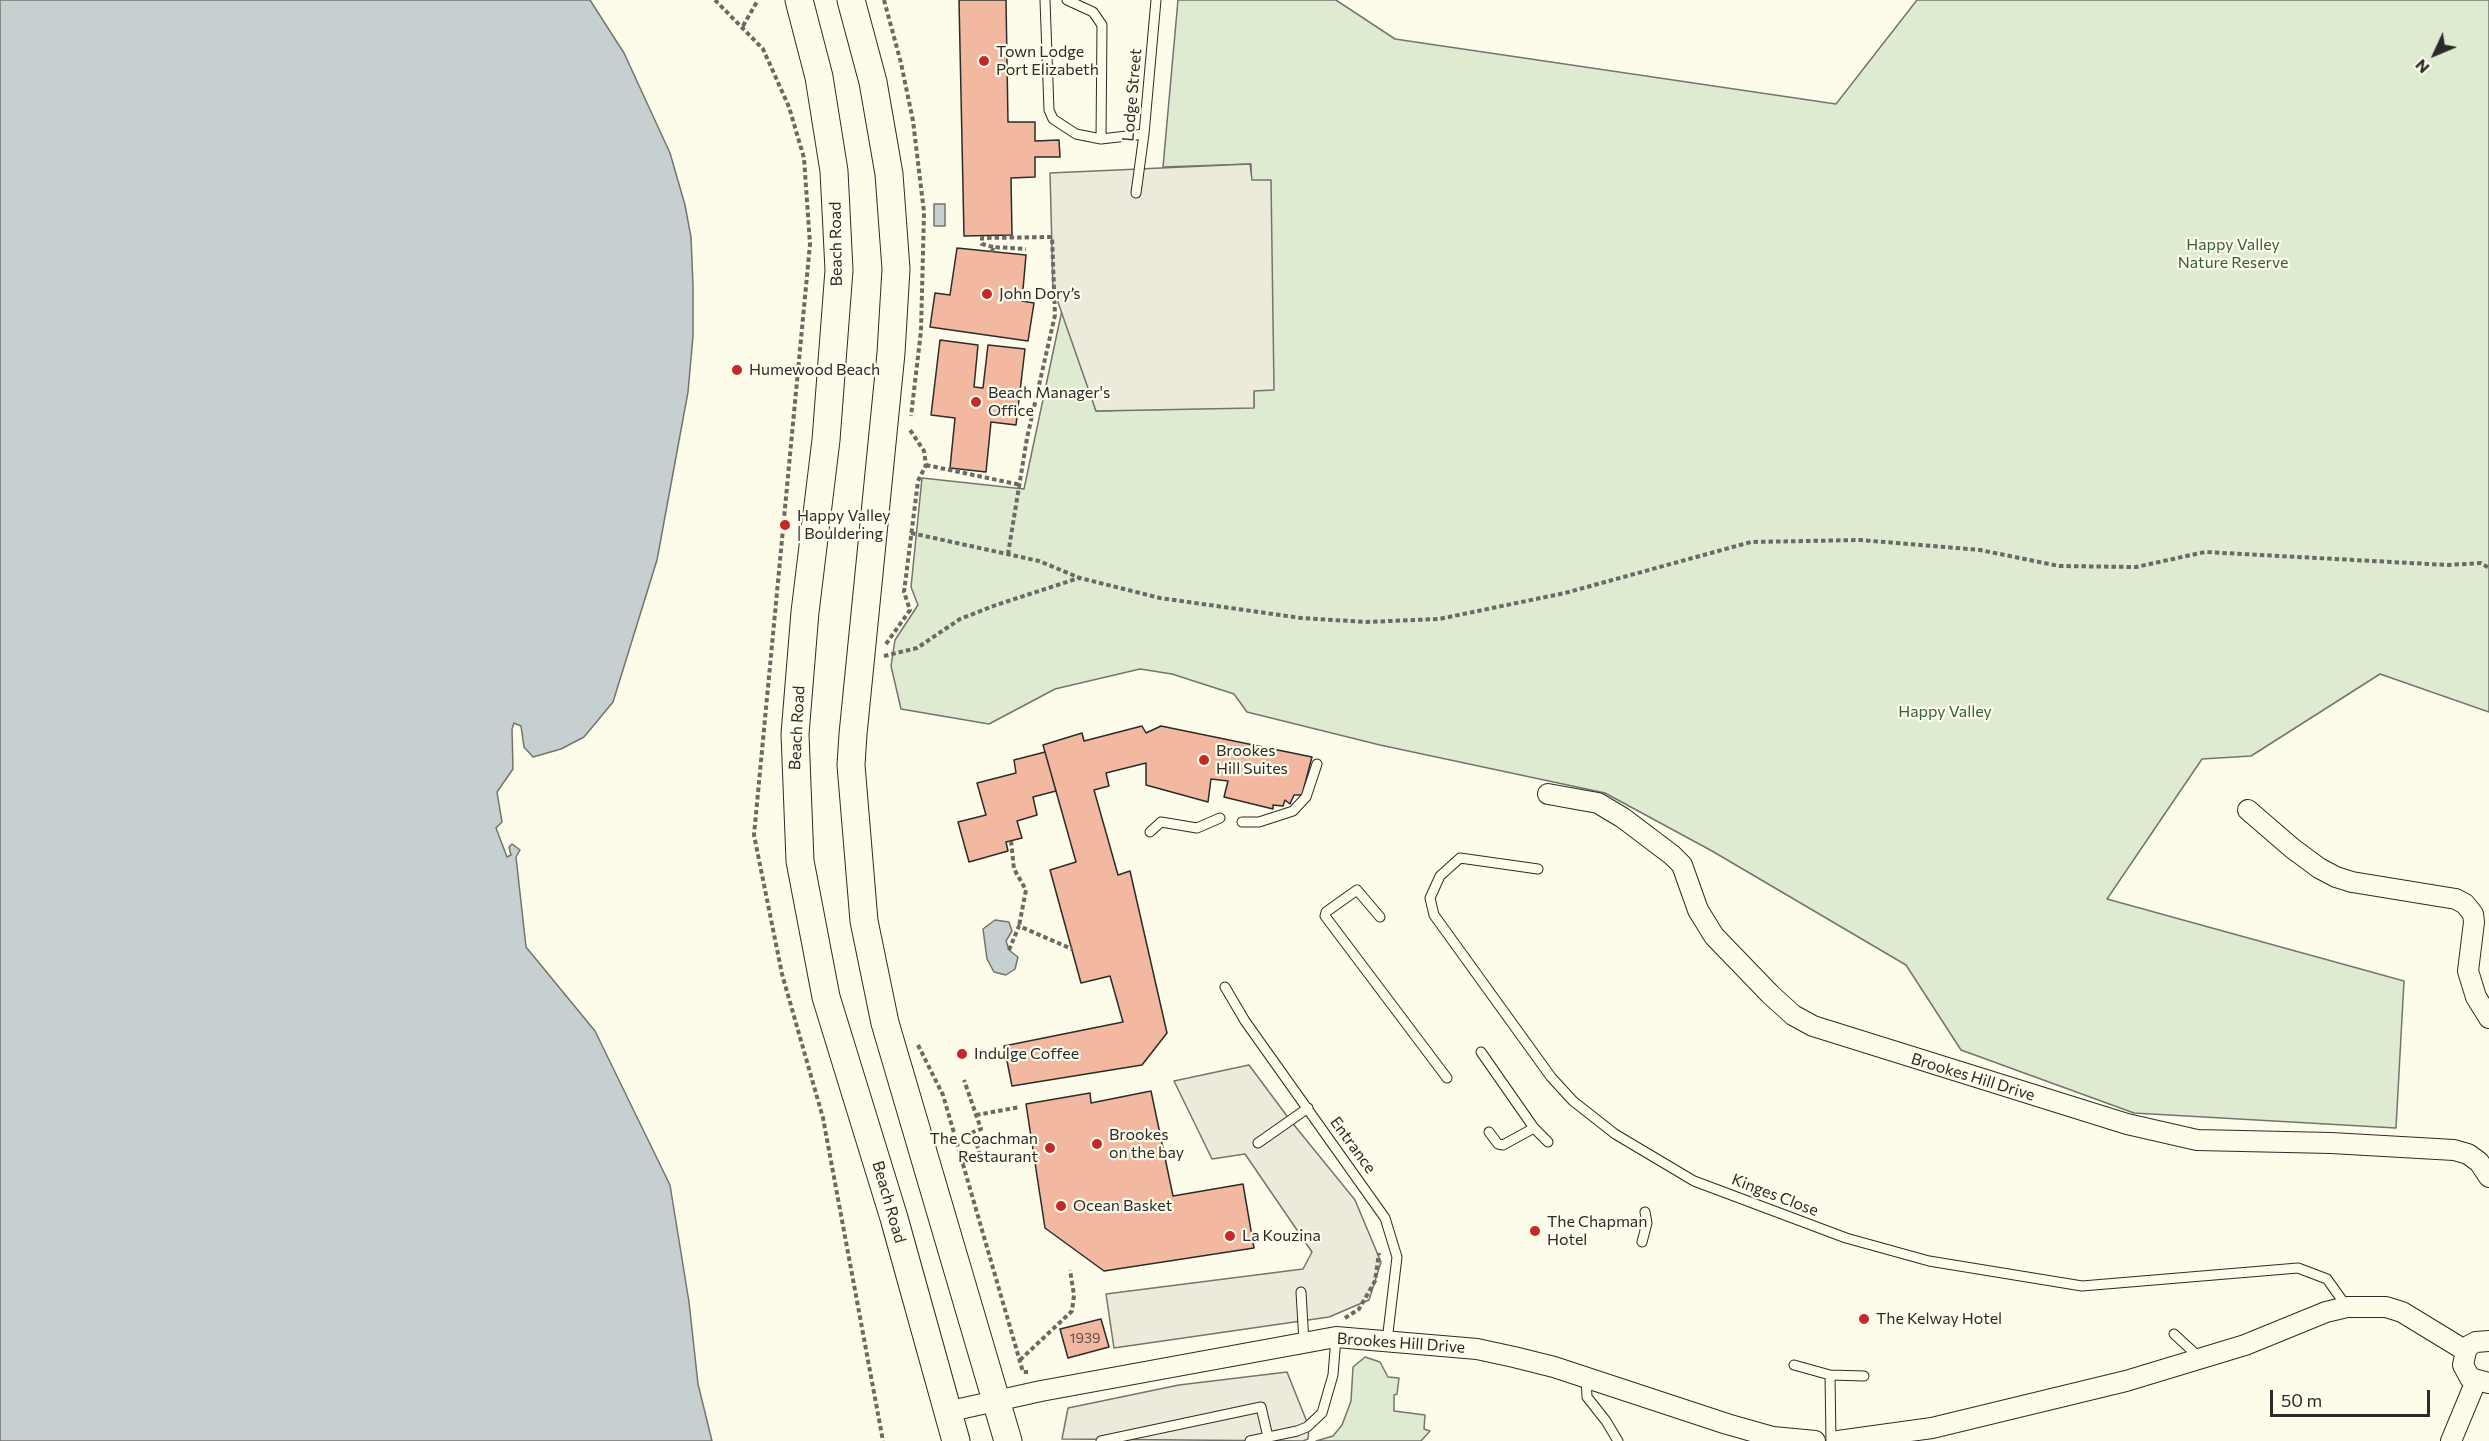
<!DOCTYPE html>
<meta charset="utf-8">
<style>
body{margin:0}
#map{position:relative;width:2489px;height:1441px;overflow:hidden;background:#fdfbea;font-family:Commissioner,sans-serif}
canvas{display:block}
.north{position:absolute;left:2405px;top:24px;width:60px;height:60px;-webkit-text-stroke:4px #fdfbea;paint-order:stroke;rotate:226deg;font-size:16px;font-weight:700;line-height:24px;text-align:center;color:#2b2b2b}
.north::after{content:'';display:block;margin:auto;width:21px;height:27px;background:#2b2b2b;clip-path:polygon(50% 0,100% 100%,50% 72%,0 100%)}
.scale{position:absolute;left:2270px;top:1390px;width:160px;height:27px;box-sizing:border-box;border:3px solid #2b2b2b;border-top:0;padding-left:8px;font-size:18px;line-height:21px;white-space:nowrap;color:#2b2b2b;-webkit-text-stroke:4px #fdfbea;paint-order:stroke}
</style>
<div id="map">
<canvas width="2489" height="1441"></canvas>
<div class="north">N</div>
<div class="scale">50 m</div>
</div>
<script>
const ctx = document.querySelector('canvas').getContext('2d');
ctx.lineJoin = 'round';
function fillPath(path, color) {
  ctx.fillStyle = color;
  ctx.fill(path, 'evenodd');
}
function shape(rows) {
  const path = new Path2D();
  for (const r of rows) {
    path.moveTo(r[0], r[1]);
    for (let i = 2; i < r.length; i += 2) path.lineTo(r[i], r[i + 1]);
  }
  return path;
}
function stroke(path, color, width, dash) {
  ctx.strokeStyle = color;
  ctx.lineWidth = width;
  ctx.lineCap = dash ? 'butt' : 'round';
  ctx.setLineDash(dash || []);
  ctx.stroke(path);
}
function write(font, color, halo, rows, align = 'center') {
  ctx.font = font + ' Commissioner,sans-serif';
  ctx.lineWidth = 4.5;
  ctx.setLineDash([]);
  ctx.textBaseline = 'middle';
  ctx.strokeStyle = halo;
  ctx.fillStyle = color;
  for (const [text, x, y, turn = 0] of rows) {
    ctx.save();
    ctx.translate(x, y);
    ctx.rotate((+turn || 0) * Math.PI / 180);
    ctx.textAlign = isNaN(turn) ? turn : align;
    if (halo) ctx.strokeText(text, 0, 0);
    ctx.fillText(text, 0, 0);
    ctx.restore();
  }
}
const green = shape([
 [1178,0,1336,0,1395,39,1836,104,1917,0,2489,0,2489,712,2380,674,2251,756,2202,759,2107,899,2404,981,2396,1128,2134,1113,1961,1050,1906,965,1712,851,1605,793,1380,745,1247,712,1234,694,1172,674,1140,669,1055,689,989,724,901,709,891,666,895,640,918,605,911,587,922,478,1024,489,1062,310,1096,411,1254,407,1251,164,1163,167,1178,0],
 [1365,1357,1380,1362,1388,1377,1399,1378,1397,1394,1394,1395,1394,1411,1425,1415,1424,1429,1430,1431,1421,1441,1316,1441,1333,1436,1342,1425,1351,1401,1353,1367,1365,1357]
]);
const parking = shape([
 [1250,164,1252,180,1271,180,1274,390,1254,391,1254,408,1096,411,1053,288,1050,173,1250,164],
 [1249,1065,1290,1120,1355,1200,1381,1262,1369,1300,1329,1317,1114,1348,1106,1294,1303,1269,1312,1252,1245,1154,1212,1159,1174,1081,1249,1065],
 [1287,1372,1309,1427,1308,1439,1303,1441,1062,1439,1068,1408,1179,1385,1287,1372]
]);
const water = shape([
 [0,0,590,0,624,53,670,153,685,205,691,237,693,286,693,336,688,392,657,560,613,702,584,737,561,749,533,757,524,747,521,726,514,723,512,729,513,769,497,792,502,822,496,828,507,857,511,855,509,847,512,844,520,850,516,857,526,947,595,1031,670,1185,689,1302,698,1384,712,1441,0,1441,0,0],
 [934,204,945,204,945,226,934,226,934,204],
 [995,920,1009,922,1012,931,1006,941,1009,950,1018,957,1015,969,1006,975,994,972,987,959,983,929,995,920]
]);
const building = shape([
 [959,0,1006,0,1008,122,1035,122,1035,141,1059,140,1060,157,1035,157,1035,177,1011,178,1012,235,964,236,959,0],
 [957,248,1026,255,1022,301,1034,303,1028,341,930,327,935,293,950,295,957,248],
 [940,340,978,345,974,387,983,388,988,345,1025,349,1016,425,991,422,986,472,950,468,955,418,931,415,940,340],
 [1142,726,1146,733,1161,726,1312,757,1302,795,1294,795,1290,804,1285,800,1283,806,1273,805,1273,809,1224,797,1228,781,1211,779,1208,802,1146,785,1146,763,1106,773,1109,786,1094,790,1118,875,1130,871,1167,1033,1142,1065,1012,1086,1004,1046,1123,1022,1110,976,1081,983,1050,870,1076,862,1043,745,1082,733,1084,741,1142,726],
 [1045,752,1056,791,1033,797,1037,815,1017,821,1022,838,1006,842,1008,851,969,862,958,822,986,815,977,783,1016,773,1014,760,1045,752],
 [1151,1091,1173,1196,1243,1184,1254,1248,1104,1271,1045,1228,1026,1104,1090,1093,1091,1103,1151,1091],
 [1101,1319,1109,1347,1068,1358,1060,1329,1101,1319]
]);
const path = shape([
 [715,0,763,49,789,107,804,158,810,244,754,835,782,974,823,1118,883,1441],
 [884,0,901,63,913,121,924,212,921,331,911,416],
 [743,26,758,0],
 [993,247,982,244,982,238,1052,237,1055,315,1027,438,1008,554],
 [992,252,993,247,1026,249],
 [926,465,1021,485],
 [911,533,1039,561,1080,578,1160,598,1301,618,1366,622,1439,619,1565,593,1751,542,1860,540,1980,550,2059,566,2136,567,2205,552,2448,565,2481,563,2489,568],
 [886,644,910,610,904,592,918,481,926,465,924,451,910,430],
 [884,656,917,648,960,619,996,605,1079,578],
 [1011,841,1014,869,1026,890,1019,926],
 [1009,950,1019,926,1072,949],
 [918,1045,943,1095,1023,1372,1028,1372],
 [976,1115,1020,1107],
 [962,1163,981,1158,973,1132,981,1129,964,1080],
 [1345,1318,1359,1309,1375,1281,1379,1253],
 [1020,1360,1072,1311,1074,1295,1070,1270]
]);
const service = shape([
 [1045,0,1049,110,1053,119,1076,134,1101,139,1144,134],
 [1067,0,1093,12,1102,25,1101,139],
 [1136,193,1144,134,1156,0],
 [1242,822,1259,822,1293,811,1306,797,1317,764],
 [1150,832,1161,822,1197,828,1220,818],
 [1538,869,1460,858,1440,876,1430,898,1434,915,1551,1077,1573,1101,1615,1134,1694,1181,1846,1238,1929,1261,2082,1286,2298,1268,2327,1279,2347,1307],
 [1380,917,1357,890,1326,912,1325,916,1447,1078],
 [1225,987,1245,1021,1385,1218,1397,1257,1387,1341],
 [1481,1052,1534,1128,1548,1142],
 [1489,1132,1498,1144,1503,1145,1534,1128],
 [1258,1143,1308,1108],
 [1642,1242,1647,1223,1645,1212],
 [1301,1292,1304,1343],
 [2174,1334,2200,1358],
 [1794,1365,1830,1375,1831,1441],
 [1830,1375,1864,1376],
 [1586,1377,1587,1397,1606,1421,1618,1441],
 [1101,1441,1261,1407,1268,1437],
 [1250,1441,1297,1431,1307,1427,1322,1413,1333,1375,1336,1337]
]);
const minor = shape([
 [1548,794,1598,803,1623,818,1672,855,1682,865,1698,910,1714,936,1770,994,1793,1015,1813,1026,2127,1124,2197,1140,2331,1143,2454,1150,2468,1154,2479,1162,2489,1177],
 [2248,810,2292,848,2319,868,2336,877,2352,882,2456,899,2465,904,2473,914,2474,922,2468,971,2476,997,2489,1018],
 [2489,1341,2476,1342,2470,1345,2466,1351,2463,1365,2470,1378,2489,1383],
 [946,1412,1041,1391,1336,1337,1477,1349,1514,1357,1554,1367,1727,1424,1773,1437,1815,1441],
 [1838,1441,1932,1428,2126,1381,2245,1345,2326,1312,2347,1307,2386,1307,2402,1312,2466,1351],
 [2451,1441,2476,1381]
]);
const secondary = shape([
 [799,0,819,77,834,171,839,270,826,440,805,612,795,734,800,861,826,997,894,1218,956,1441],
 [851,0,873,82,889,174,896,269,891,353,853,734,851,765,864,921,885,1023,1008,1441]
]);
const markers = [
 [984,61,6,"#c62828"],
 [987,294,6,"#c62828"],
 [737,370,6,"#c62828"],
 [976,402,6,"#c62828"],
 [785,525,6,"#c62828"],
 [1204,760,6,"#c62828"],
 [962,1054,6,"#c62828"],
 [1097,1144,6,"#c62828"],
 [1050,1148,6,"#c62828"],
 [1061,1206,6,"#c62828"],
 [1535,1231,6,"#c62828"],
 [1230,1236,6,"#c62828"],
 [1864,1319,6,"#c62828"]
];
const numberNames = [
 ["1939",1085,1338]
];
const poiNames = [
 ["Town Lodge",996,52],
 ["Port Elizabeth",996,70],
 ["John Dory’s",999,294],
 ["Humewood Beach",749,370],
 ["Beach Manager's",988,393],
 ["Office",988,411],
 ["Happy Valley",797,516],
 ["| Bouldering",797,534],
 ["Brookes",1216,751],
 ["Hill Suites",1216,769],
 ["Indulge Coffee",974,1054],
 ["Brookes",1109,1135],
 ["on the bay",1109,1153],
 ["The Coachman",1038,1139,"right"],
 ["Restaurant",1038,1157,"right"],
 ["Ocean Basket",1073,1206],
 ["The Chapman",1547,1222],
 ["Hotel",1547,1240],
 ["La Kouzina",1242,1236],
 ["The Kelway Hotel",1876,1319]
];
const streetNames = [
 ["Lodge Street",1132,95,-85],
 ["Beach Road",836,244,-91],
 ["Beach Road",797,728,-87],
 ["Brookes Hill Drive",1973,1077,17],
 ["Entrance",1353,1145,54],
 ["Kinges Close",1775,1195,21],
 ["Beach Road",889,1202,74],
 ["Brookes Hill Drive",1401,1343,4]
];
const parkNames = [
 ["Happy Valley",2233,245],
 ["Nature Reserve",2233,263],
 ["Happy Valley",1945,712]
];
fillPath(green, '#deebd1');
stroke(green, '#74746e', 1.5);
fillPath(parking, '#eceadb');
stroke(parking, '#74746e', 1.5);
fillPath(water, '#c7d0d0');
stroke(water, '#74746e', 1.5);
fillPath(building, '#f2b8a0');
stroke(building, '#2b2b2b', 1.5);
stroke(service, '#2b2b2b', 11);
stroke(minor, '#2b2b2b', 22);
stroke(secondary, '#2b2b2b', 29);
stroke(path, '#6a6964', 4, [4.5, 3]);
stroke(service, '#fdfbea', 9);
stroke(minor, '#fdfbea', 20);
stroke(secondary, '#fdfbea', 27);
for (const [x, y, r, color] of markers) {
  const dot = new Path2D();
  dot.arc(x, y, r, 0, 2 * Math.PI);
  ctx.fillStyle = color;
  ctx.fill(dot);
  stroke(dot, '#fdfbea', 2);
}
write('14px', '#5d4e48', null, numberNames);
write('16px', '#2b2b2b', '#fdfbea', poiNames, 'left');
write('16px', '#2b2b2b', '#fdfbea', streetNames);
write('16px', '#34623c', '#fdfbea', parkNames);
</script>
